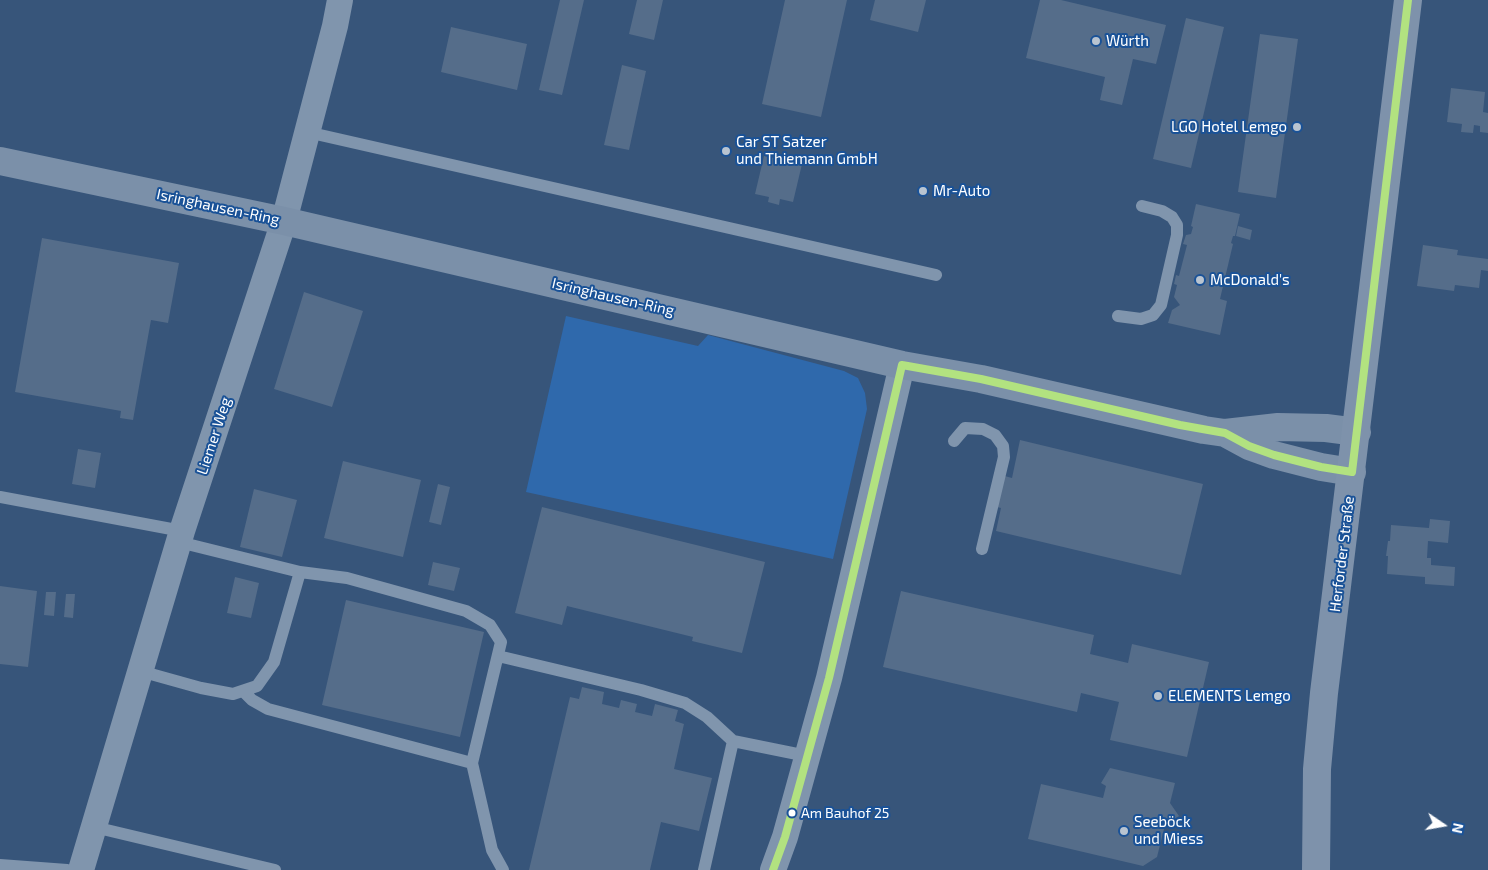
<!DOCTYPE html>
<meta charset="utf-8">
<style>
body{margin:0}
#map{position:relative;width:1488px;height:870px;overflow:hidden;background:#37557a;font-family:"Exo 2",sans-serif}
canvas{display:block}
.north{position:absolute;left:1418px;top:800px;width:50px;height:50px;-webkit-text-stroke:4px #1a5297;paint-order:stroke;rotate:102deg;font-size:14px;font-weight:700;line-height:20px;text-align:center;color:#fff}
.north::after{content:'';display:block;margin:auto;width:18px;height:22px;background:#fff;clip-path:polygon(50% 0,100% 100%,50% 72%,0 100%)}
</style>
<div id="map">
<canvas width="1488" height="870"></canvas>
<div class="north">N</div>
</div>
<script>
const ctx = document.querySelector('canvas').getContext('2d');
ctx.lineJoin = 'round';
function fillPath(path, color) {
  ctx.fillStyle = color;
  ctx.fill(path, 'evenodd');
}
function shape(rows) {
  const path = new Path2D();
  for (const r of rows) {
    path.moveTo(r[0], r[1]);
    for (let i = 2; i < r.length; i += 2) path.lineTo(r[i], r[i + 1]);
  }
  return path;
}
function stroke(path, color, width, dash) {
  ctx.strokeStyle = color;
  ctx.lineWidth = width;
  ctx.lineCap = dash ? 'butt' : 'round';
  ctx.setLineDash(dash || []);
  ctx.stroke(path);
}
function write(font, color, halo, rows, align = 'center') {
  ctx.font = font + ' "Exo 2",sans-serif';
  ctx.lineWidth = 4;
  ctx.setLineDash([]);
  ctx.textBaseline = 'middle';
  ctx.strokeStyle = halo;
  ctx.fillStyle = color;
  for (const [text, x, y, turn = 0] of rows) {
    ctx.save();
    ctx.translate(x, y);
    ctx.rotate((+turn || 0) * Math.PI / 180);
    ctx.textAlign = isNaN(turn) ? turn : align;
    if (halo) ctx.strokeText(text, 0, 0);
    ctx.fillText(text, 0, 0);
    ctx.restore();
  }
}
const green = shape([
 [566,316,698,346,708,335,844,371,858,378,865,393,867,409,833,559,526,492]
]);
const building = shape([
 [560,0,584,0,562,95,539,90],
 [637,0,663,0,654,40,629,34],
 [785,0,847,0,821,117,762,104],
 [875,0,926,0,918,32,870,20],
 [1040,0,1061,0,1166,25,1156,64,1133,59,1122,105,1100,100,1105,77,1026,58],
 [1186,18,1224,27,1191,168,1153,159],
 [451,27,527,44,517,90,441,72],
 [1260,34,1298,39,1276,198,1238,192],
 [622,65,646,71,629,150,604,145],
 [1451,88,1485,92,1483,112,1488,113,1488,133,1480,132,1480,126,1474,125,1473,133,1461,132,1462,124,1447,122],
 [764,156,802,164,793,202,780,199,779,205,768,202,769,197,755,194],
 [1196,204,1240,214,1235,236,1233,236,1231,243,1233,244,1220,299,1227,301,1220,335,1168,323,1172,310,1180,305,1174,297,1177,285,1174,284,1176,275,1179,276,1187,245,1183,244,1186,235,1191,234,1193,227,1191,226],
 [1238,226,1252,230,1250,240,1236,236],
 [42,238,179,263,168,323,151,320,133,420,120,418,121,411,15,392],
 [1423,245,1458,250,1457,255,1488,259,1488,271,1481,270,1479,288,1455,285,1454,291,1417,286],
 [304,292,363,311,332,407,274,389],
 [1020,440,1203,484,1181,575,996,531,1001,508,993,506,1001,475,1012,478],
 [78,449,101,453,95,488,72,484],
 [343,461,421,480,403,557,324,538],
 [438,484,450,487,441,525,429,522],
 [254,489,297,500,282,557,240,547],
 [542,507,765,562,742,653,692,641,693,637,567,606,562,625,515,613],
 [1430,519,1450,521,1448,543,1428,541,1427,558,1431,558,1431,565,1455,567,1454,586,1425,584,1425,577,1387,574,1388,556,1386,556,1388,541,1390,541,1391,525,1429,528],
 [433,562,460,568,454,591,428,585],
 [235,577,259,583,251,618,227,613],
 [0,586,37,591,28,667,0,664],
 [901,591,1094,635,1090,654,1128,663,1132,644,1209,662,1187,757,1110,740,1119,702,1081,693,1077,712,883,667],
 [46,592,56,592,54,616,44,615],
 [66,594,75,594,73,618,64,617],
 [346,600,484,632,460,737,322,705],
 [582,687,604,692,602,704,619,708,621,700,637,704,635,712,652,716,655,704,678,710,675,721,684,724,674,769,712,778,699,831,661,822,650,870,529,870,570,697,579,699],
 [1110,768,1175,783,1170,803,1179,816,1165,825,1157,857,1143,866,1028,839,1041,784,1103,798,1106,786,1101,783]
]);
const lane = shape([
 [307,132,936,275],
 [1118,316,1141,319,1153,315,1161,305,1177,235,1177,225,1172,217,1162,211,1142,206],
 [954,441,965,428,983,429,995,435,1003,446,1004,457,982,549],
 [0,497,182,531],
 [498,656,641,690,685,703,707,717,733,741],
 [140,671,201,688,233,694,257,686,274,662,300,572,179,542],
 [243,691,252,700,268,709,472,763,501,642,490,625,466,611,347,578,300,572],
 [472,763,492,850,503,870],
 [94,827,275,870],
 [0,865,67,870],
 [704,870,733,741,807,756]
]);
const street = shape([
 [81,870,182,531,284,221,335,26,340,0],
 [773,870,785,837,829,678,902,365]
]);
const secondary = shape([
 [0,161,284,221,902,365,981,379,1204,430,1225,433,1278,427,1326,428,1357,432],
 [1225,433,1249,446,1274,455,1321,467,1352,472]
]);
const primary = shape([
 [1316,870,1317,769,1324,693,1408,0]
]);
const bus1 = shape([
 [902,365,981,379,1180,425,1225,433,1249,446,1274,455,1321,467,1352,472,1408,0],
 [773,870,785,837,829,678,902,365]
]);
const markers = [
 [1096,41,5,"#b9c4d0"],
 [1297,127,5,"#b9c4d0"],
 [726,151,5,"#b9c4d0"],
 [923,191,5,"#b9c4d0"],
 [1200,280,5,"#b9c4d0"],
 [1158,696,5,"#b9c4d0"],
 [792,813,4.5,"#fff"],
 [1124,831,5,"#b9c4d0"]
];
const busNames = [
 ["Am Bauhof 25",801,813]
];
const poiNames = [
 ["Würth",1106,41],
 ["LGO Hotel Lemgo",1287,127,"right"],
 ["Car ST Satzer",736,142],
 ["und Thiemann GmbH",736,159],
 ["Mr-Auto",933,191],
 ["McDonald's",1210,280],
 ["ELEMENTS Lemgo",1168,696],
 ["Seeböck",1134,822],
 ["und Miess",1134,839]
];
const streetNames = [
 ["Isringhausen-Ring",218,207,12],
 ["Isringhausen-Ring",613,297,13],
 ["Liemer Weg",214,436,-72],
 ["Herforder Straße",1342,554,-83]
];
fillPath(green, '#2f69ac');
fillPath(building, '#556d8a');
stroke(lane, '#8095ad', 12);
stroke(street, '#8095ad', 26);
stroke(secondary, '#7b90a9', 28);
stroke(primary, '#7e92ab', 28);
stroke(bus1, '#b2e280', 8);
for (const [x, y, r, color] of markers) {
  const dot = new Path2D();
  dot.arc(x, y, r, 0, 2 * Math.PI);
  ctx.fillStyle = color;
  ctx.fill(dot);
  stroke(dot, '#1a5297', 2);
}
write('14px', '#fff', '#1a5297', busNames, 'left');
write('15px', '#fff', '#1a5297', poiNames, 'left');
write('15px', '#fff', '#1a5297', streetNames);
</script>
